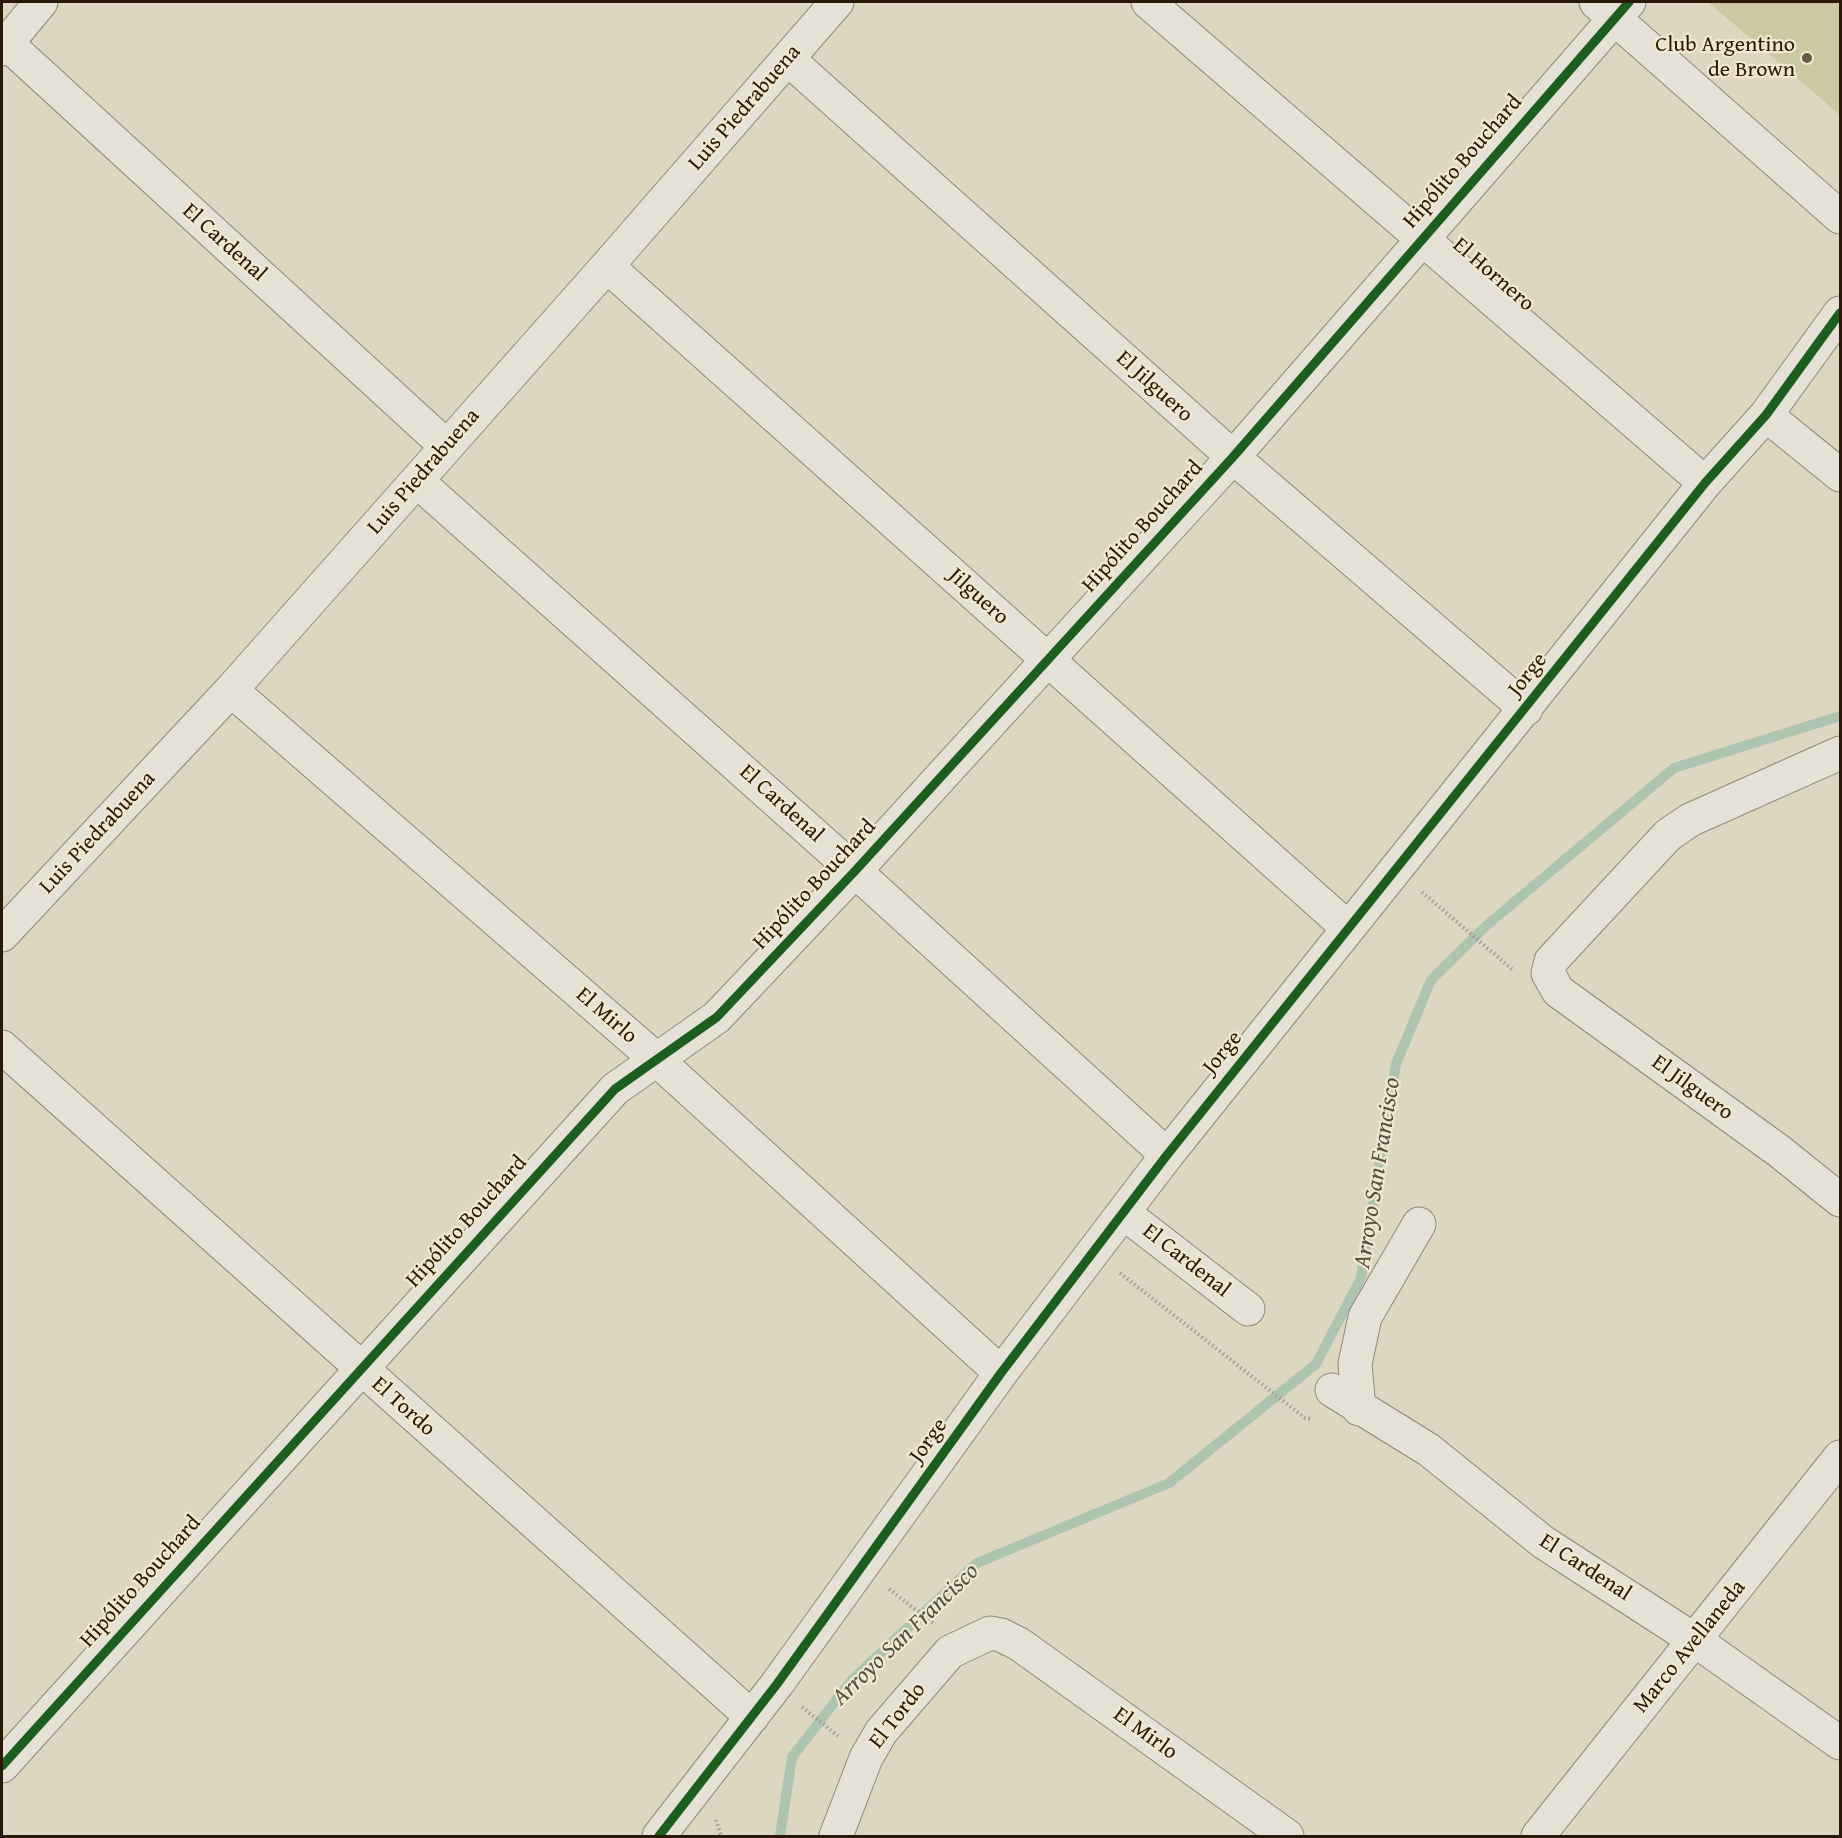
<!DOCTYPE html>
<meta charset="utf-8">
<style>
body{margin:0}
#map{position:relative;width:1842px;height:1838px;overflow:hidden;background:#ddd6c1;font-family:"Gentium Book Plus",serif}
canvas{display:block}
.frame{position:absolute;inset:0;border:3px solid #2a1809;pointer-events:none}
</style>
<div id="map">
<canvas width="1842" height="1838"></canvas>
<div class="frame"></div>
</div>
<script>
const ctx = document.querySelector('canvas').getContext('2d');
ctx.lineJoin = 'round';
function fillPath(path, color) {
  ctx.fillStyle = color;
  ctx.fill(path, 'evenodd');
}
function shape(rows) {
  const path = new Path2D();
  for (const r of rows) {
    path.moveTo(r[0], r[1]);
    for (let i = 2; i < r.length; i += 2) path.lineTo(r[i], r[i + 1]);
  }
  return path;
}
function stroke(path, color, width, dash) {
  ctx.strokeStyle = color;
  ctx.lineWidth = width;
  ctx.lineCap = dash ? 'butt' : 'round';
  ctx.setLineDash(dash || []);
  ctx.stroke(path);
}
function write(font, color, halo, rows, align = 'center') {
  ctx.font = font + ' "Gentium Book Plus",serif';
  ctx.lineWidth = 4.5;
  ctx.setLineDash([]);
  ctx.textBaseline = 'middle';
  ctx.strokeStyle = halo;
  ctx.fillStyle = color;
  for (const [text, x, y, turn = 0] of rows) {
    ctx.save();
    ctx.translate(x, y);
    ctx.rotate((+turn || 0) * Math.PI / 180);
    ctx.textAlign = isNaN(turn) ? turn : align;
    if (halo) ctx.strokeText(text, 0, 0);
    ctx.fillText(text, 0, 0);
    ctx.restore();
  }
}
const green = shape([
 [1708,2,1840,2,1840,115]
]);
const stream = shape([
 [780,1836,792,1757,852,1680,977,1563,1169,1483,1316,1364,1361,1278,1396,1064,1431,980,1487,925,1674,768,1840,716]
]);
const path = shape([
 [1422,892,1514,971],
 [1120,1273,1305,1418,1311,1419],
 [889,1589,933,1623],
 [802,1707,838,1736],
 [716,1820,721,1836]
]);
const minor = shape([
 [1148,2,1705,483],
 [1596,2,1840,217],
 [2,39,446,446],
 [2,49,41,2],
 [788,59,1233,457,1526,709],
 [607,266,1348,928],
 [1766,415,1840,475],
 [417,481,855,871,1167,1155],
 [231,690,656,1059,1001,1373],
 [1840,753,1690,820,1668,835,1551,961,1548,973,1558,991,1779,1151,1840,1200],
 [2,935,231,690,607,266,837,2],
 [2,1047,752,1717],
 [1125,1214,1248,1309],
 [1332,1390,1429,1450,1543,1542,1696,1641,1840,1743],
 [1359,1409,1355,1364,1365,1317,1419,1224],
 [2,1766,615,1089,717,1017,855,871,1233,457,1629,2],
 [659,1836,777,1684,1001,1373,1167,1155,1705,483,1766,415,1840,313],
 [836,1836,866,1758,881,1732,950,1652,990,1633,1001,1635,1019,1644,1287,1836],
 [1538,1836,1840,1457]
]);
const cycleway = shape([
 [2,1766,615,1089,717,1017,855,871,1233,457,1629,2],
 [659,1836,777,1684,1001,1373,1167,1155,1705,483,1766,415,1840,313]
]);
const markers = [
 [1807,58,6,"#695a49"]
];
const poiNames = [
 ["Club Argentino",1795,45],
 ["de Brown",1795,70]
];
const streetNames = [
 ["Luis Piedrabuena",745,108,-49],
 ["Hipólito Bouchard",1463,162,-49],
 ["El Cardenal",224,243,42],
 ["El Hornero",1493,275,41],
 ["El Jilguero",1154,387,42],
 ["Luis Piedrabuena",424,472,-49],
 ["Hipólito Bouchard",1143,527,-48],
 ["Jilguero",978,597,42],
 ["Jorge",1528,675,-52],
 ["El Cardenal",781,804,42],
 ["Luis Piedrabuena",98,833,-47],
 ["Hipólito Bouchard",815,885,-47],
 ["El Mirlo",606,1016,41],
 ["Jorge",1223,1053,-51],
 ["El Jilguero",1692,1088,36],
 ["Hipólito Bouchard",467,1222,-48],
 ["El Cardenal",1186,1261,38],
 ["El Tordo",403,1407,42],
 ["Jorge",929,1441,-55],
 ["El Cardenal",1585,1568,33],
 ["Hipólito Bouchard",141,1582,-48],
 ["Marco Avellaneda",1690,1647,-51],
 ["El Tordo",898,1716,-52],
 ["El Mirlo",1145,1734,36]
];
const waterNames = [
 ["Arroyo San Francisco",1378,1173,-81],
 ["Arroyo San Francisco",906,1635,-44]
];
fillPath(green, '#ccc9a2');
stroke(stream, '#adc4b1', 10);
stroke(minor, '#8e887a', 35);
stroke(path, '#a19c93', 4, [1.5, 3]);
stroke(minor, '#e5e1d6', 33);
stroke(cycleway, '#1b5e20', 9);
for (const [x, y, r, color] of markers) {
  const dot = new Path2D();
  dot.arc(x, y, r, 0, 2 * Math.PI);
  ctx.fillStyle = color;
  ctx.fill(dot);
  stroke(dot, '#f1e8cf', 2);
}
write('22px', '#2a1809', '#f1e8cf', poiNames, 'right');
write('22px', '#2a1809', '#f1e8cf', streetNames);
write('italic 24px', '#505141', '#f1e8cf', waterNames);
</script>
